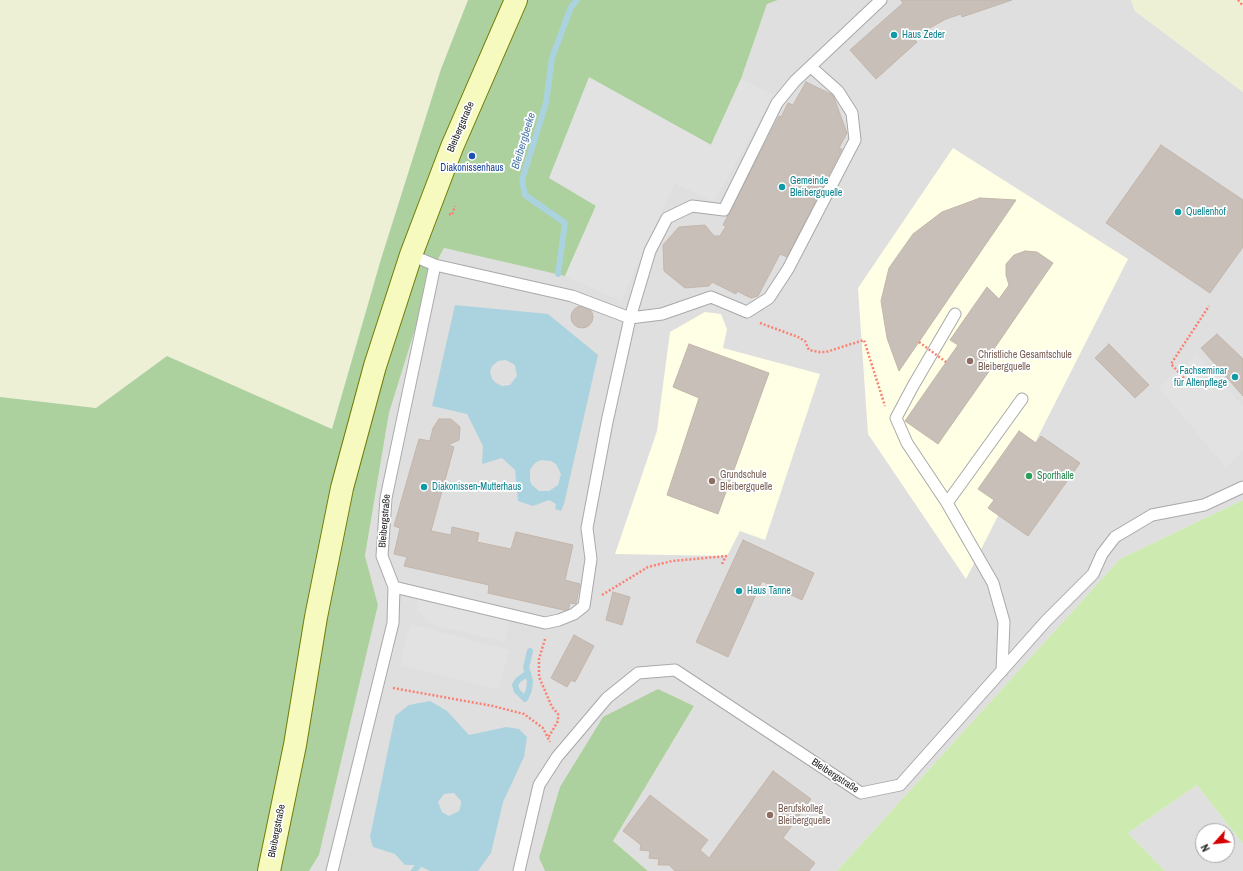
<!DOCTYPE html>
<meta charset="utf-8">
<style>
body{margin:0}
#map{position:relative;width:1243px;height:871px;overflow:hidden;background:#f2efe9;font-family:"Archivo Narrow",sans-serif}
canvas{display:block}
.north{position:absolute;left:1195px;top:823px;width:40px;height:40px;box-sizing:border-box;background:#fff;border:1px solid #a7a7a7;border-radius:50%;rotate:243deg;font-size:11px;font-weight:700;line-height:16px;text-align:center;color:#222}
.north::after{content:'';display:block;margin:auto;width:14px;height:18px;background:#d40000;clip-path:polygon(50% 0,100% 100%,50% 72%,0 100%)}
</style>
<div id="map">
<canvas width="1243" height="871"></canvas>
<div class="north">N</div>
</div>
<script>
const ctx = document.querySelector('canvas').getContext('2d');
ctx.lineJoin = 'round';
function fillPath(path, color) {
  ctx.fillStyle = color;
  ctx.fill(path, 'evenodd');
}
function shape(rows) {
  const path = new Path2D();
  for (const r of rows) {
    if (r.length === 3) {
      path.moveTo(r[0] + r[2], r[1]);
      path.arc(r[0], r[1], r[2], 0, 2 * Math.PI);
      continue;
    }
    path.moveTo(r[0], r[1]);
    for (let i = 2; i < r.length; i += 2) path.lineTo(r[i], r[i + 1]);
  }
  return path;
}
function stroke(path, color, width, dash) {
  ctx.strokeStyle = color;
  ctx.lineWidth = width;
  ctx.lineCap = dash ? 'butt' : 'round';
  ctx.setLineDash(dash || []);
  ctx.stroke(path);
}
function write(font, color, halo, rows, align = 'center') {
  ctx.font = font + ' "Archivo Narrow",sans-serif';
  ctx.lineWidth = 3.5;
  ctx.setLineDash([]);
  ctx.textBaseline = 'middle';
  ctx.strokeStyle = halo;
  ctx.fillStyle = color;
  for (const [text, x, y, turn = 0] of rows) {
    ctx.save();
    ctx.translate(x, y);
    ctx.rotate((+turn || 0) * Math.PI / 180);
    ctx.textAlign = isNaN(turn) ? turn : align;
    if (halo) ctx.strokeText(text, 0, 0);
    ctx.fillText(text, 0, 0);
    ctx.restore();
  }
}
const residential = shape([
 [778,0,1131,0,1135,11,1243,92,1243,500,1120,559,837,871,648,871,613,841,694,706,658,689,539,858,545,871,309,871,319,855,378,605,365,557,389,413,435,265,444,248,558,274,711,145,741,79,767,4],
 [1197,785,1243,844,1243,871,1165,871,1128,833],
 [1203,831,1227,831,1227,855,1203,855]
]);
const education = shape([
 [953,148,1128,259,966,579,868,434,858,288],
 [705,312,721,314,727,329,723,348,820,374,765,540,740,531,727,556,615,554,657,431,670,332]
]);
const farmland = shape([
 [0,0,468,0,441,69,381,259,332,429,167,356,96,408,0,397],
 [1131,0,1243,0,1243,92,1135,11]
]);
const grass = shape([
 [1243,500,1243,844,1197,785,1128,833,1165,871,837,871,1120,559]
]);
const forest = shape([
 [468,0,778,0,767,4,741,79,711,145,589,78,596,206,565,276,444,248,435,265,389,413,365,556,378,605,319,855,309,871,0,871,0,397,96,408,167,356,332,429,381,259,441,69],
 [658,689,694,706,613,841,648,871,545,871,539,858,560,787,603,717]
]);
const parking = shape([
 [589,77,711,145,741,79,774,95,714,202,675,183,621,301,565,276,596,206,549,178],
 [1197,355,1243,406,1243,450,1226,468,1158,387],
 [417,598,509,621,505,642,431,624,417,610],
 [410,624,509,650,499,690,400,665]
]);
const water = shape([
 [455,305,548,314,598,355,564,504,561,511,555,509,556,504,549,500,533,506,518,501,515,470,502,458,482,464,483,446,467,414,432,406],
 [506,360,515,365,517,376,510,385,502,386,496,383,492,379,490,372,492,366,498,361],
 [541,460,551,461,556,464,561,474,558,485,549,491,539,491,532,485,530,481,530,470,535,463],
 [430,701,447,711,469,735,506,727,519,729,527,737,524,757,503,802,491,853,478,871,430,871,418,865,405,865,395,854,373,847,370,837,395,716,409,705],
 [454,793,461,801,461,804,459,811,449,816,442,812,438,802,444,794]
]);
const stream = shape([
 [558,274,565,223,525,195,522,180,546,103,552,58,571,7,577,0],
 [528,673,518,680,515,685,517,691,525,699,529,690,530,682,528,673,526,668,530,651],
 [414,871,423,860]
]);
const building = shape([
 [901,0,1012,0,962,17,961,14,946,19,926,30,915,40,917,42,876,79,850,50,903,3,901,0],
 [806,82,833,95,847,133,839,148,842,149,787,257,780,254,758,296,751,298,737,291,736,294,712,282,709,286,685,288,664,271,663,245,679,227,705,225,714,236,720,236,726,226,723,225,779,116,781,117,788,103,793,105,806,82],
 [1161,145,1243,200,1243,247,1210,293,1106,223,1161,145],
 [980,198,1016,200,899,371,887,338,881,301,889,268,913,234,942,212,980,198],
 [1025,251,1037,252,1053,263,985,362,992,367,938,444,905,421,958,345,950,340,987,287,999,299,1009,285,1006,275,1006,264,1014,255,1025,251],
 [582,317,11],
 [1217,334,1243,359,1243,396,1201,348,1217,334],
 [689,344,769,373,718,514,667,495,699,398,673,387,689,344],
 [1109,344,1149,385,1135,398,1095,358,1109,344],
 [439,419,451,419,460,427,459,440,448,445,454,447,431,531,451,535,452,527,479,533,477,542,511,549,516,532,573,545,565,580,580,584,576,604,570,603,568,611,488,593,489,585,404,566,407,557,394,554,400,528,394,526,419,439,430,441,433,428,439,419],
 [1019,431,1036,443,1041,436,1080,463,1028,536,988,508,994,500,978,489,1019,431],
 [743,540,814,573,802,600,762,581,728,657,696,642,743,540],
 [613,592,630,597,622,625,606,620,613,592],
 [574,635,594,646,575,682,571,680,567,687,551,678,574,635],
 [773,771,811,799,783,838,815,863,809,871,675,871,669,865,658,865,659,859,649,858,650,851,640,850,641,845,623,831,650,795,708,840,700,850,709,858,773,771]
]);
const path = shape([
 [1238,0,1243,6],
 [449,214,452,215,455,206],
 [760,323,798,337,805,341,809,350,819,352,826,352,864,340,885,406],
 [1184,378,1171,364,1209,306],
 [722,564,726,556],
 [602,595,648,567,672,561,727,556],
 [545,639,539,659,539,677,552,707,558,714,558,721,548,738],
 [393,688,493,706,524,714,543,728,550,742]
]);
const lane = shape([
 [811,67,838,91,852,113,855,140,788,269,769,298,747,312,711,297,662,314,630,318,650,251,667,218,692,206,724,210,777,103,795,81,881,0],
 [955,314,913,386,896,418,907,443,947,503,993,583,1004,622,1002,671],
 [947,503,1022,399],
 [394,587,545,623,559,620,574,614,584,606,591,559,587,528,607,422,630,318,572,296,435,265],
 [332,871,393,623,394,587,382,556,386,498,435,265,411,255],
 [519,871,539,785,557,757,607,698,638,673,675,670,861,793,900,785,1046,621,1093,574,1102,554,1115,537,1152,515,1204,505,1243,487]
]);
const secondary = shape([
 [269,871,295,745,316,617,342,488,375,366,411,255,452,147,516,0]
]);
const pathBridge = shape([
 [919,342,946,362]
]);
const markers = [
 [894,35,4,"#0f9aa8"],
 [472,156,4,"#1a4fb4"],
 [782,187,4,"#0f9aa8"],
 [1178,212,4,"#0f9aa8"],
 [970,361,4,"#8d6e63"],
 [1235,377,4,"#0f9aa8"],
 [1029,476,4,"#2e9e5b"],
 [712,481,4,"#8d6e63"],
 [424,487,4,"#0f9aa8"],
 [739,591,4,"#0f9aa8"],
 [770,815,4,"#8d6e63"]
];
const cultureNames = [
 ["Haus Zeder",902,35],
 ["Gemeinde",790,181],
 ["Bleibergquelle",790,193],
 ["Quellenhof",1186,212],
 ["Fachseminar",1227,371,"right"],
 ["für Altenpflege",1227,383,"right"],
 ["Diakonissen-Mutterhaus",432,487],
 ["Haus Tanne",747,591]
];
const streetNames = [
 ["Bleibergstraße",461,127,-67],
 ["Bleibergstraße",385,521,-85],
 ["Bleibergstraße",835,776,33],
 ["Bleibergstraße",277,831,-79]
];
const transitNames = [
 ["Diakonissenhaus",472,168]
];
const educationNames = [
 ["Christliche Gesamtschule",978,355],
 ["Bleibergquelle",978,367],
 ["Grundschule",720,475],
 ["Bleibergquelle",720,487],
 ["Berufskolleg",778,809],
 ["Bleibergquelle",778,821]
];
const leisureNames = [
 ["Sporthalle",1037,476]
];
const waterNames = [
 ["Bleibergbeeke",524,141,-73]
];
fillPath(residential, '#e0dfdf');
fillPath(education, '#ffffe5');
fillPath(farmland, '#eef0d5');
fillPath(grass, '#cdebb0');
fillPath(forest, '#add19e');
fillPath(parking, '#e2e2e2');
fillPath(water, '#aad3df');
stroke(stream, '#aad3df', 6);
fillPath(building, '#c7bfb8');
stroke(building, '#c4b6ab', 1);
stroke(lane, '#a9a9a9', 13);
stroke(secondary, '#707d05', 24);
stroke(path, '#fa8072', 2.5, [2, 2]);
stroke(lane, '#fff', 11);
stroke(secondary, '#f7fabf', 22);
stroke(pathBridge, '#fa8072', 2.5, [2, 2]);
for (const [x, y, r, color] of markers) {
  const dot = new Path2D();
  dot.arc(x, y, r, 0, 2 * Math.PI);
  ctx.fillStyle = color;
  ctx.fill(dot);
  stroke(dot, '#fff', 1.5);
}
write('10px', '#0d838f', '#fff', cultureNames, 'left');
write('10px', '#222', '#fff', streetNames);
write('10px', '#164399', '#fff', transitNames);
write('10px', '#785e54', '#fff', educationNames, 'left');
write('10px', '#27864d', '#fff', leisureNames, 'left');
write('italic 11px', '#4a7aab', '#fff', waterNames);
</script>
